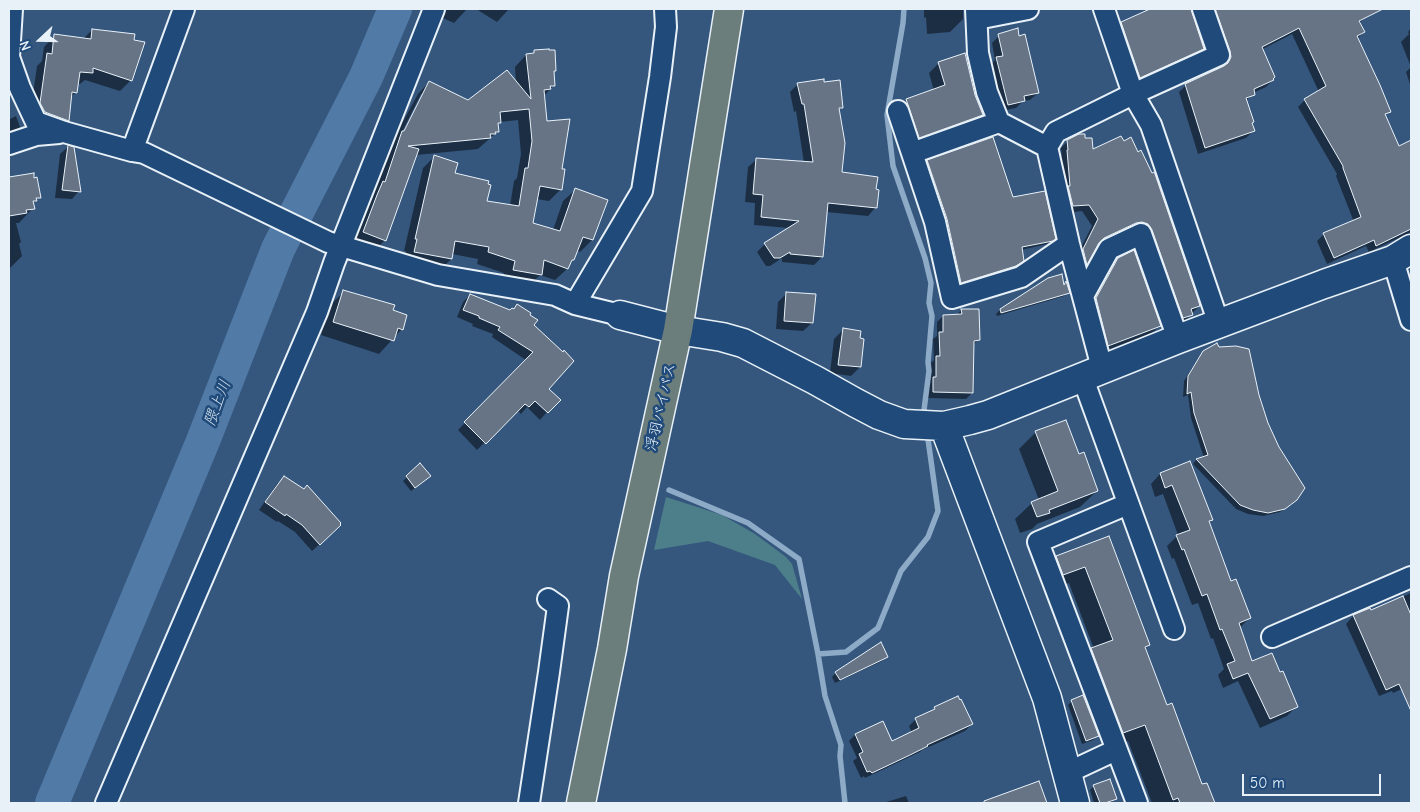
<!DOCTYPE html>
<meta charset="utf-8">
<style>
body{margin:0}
#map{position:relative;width:1420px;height:812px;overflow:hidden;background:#35577e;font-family:"Comic Neue",sans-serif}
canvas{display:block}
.frame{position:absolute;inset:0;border:10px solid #e8f1f8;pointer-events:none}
.north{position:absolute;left:15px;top:15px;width:50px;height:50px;-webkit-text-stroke:4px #1f4a7a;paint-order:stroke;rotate:249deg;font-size:14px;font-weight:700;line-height:20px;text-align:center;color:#e8f1f8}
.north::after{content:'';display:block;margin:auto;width:18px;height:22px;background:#e8f1f8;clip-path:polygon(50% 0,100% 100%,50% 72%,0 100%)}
.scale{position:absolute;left:1242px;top:774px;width:139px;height:22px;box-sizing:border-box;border:2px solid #e8f1f8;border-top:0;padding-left:6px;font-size:15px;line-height:18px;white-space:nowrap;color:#e8f1f8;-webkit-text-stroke:4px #1f4a7a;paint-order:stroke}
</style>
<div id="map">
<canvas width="1420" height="812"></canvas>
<div class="frame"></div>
<div class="north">N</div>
<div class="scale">50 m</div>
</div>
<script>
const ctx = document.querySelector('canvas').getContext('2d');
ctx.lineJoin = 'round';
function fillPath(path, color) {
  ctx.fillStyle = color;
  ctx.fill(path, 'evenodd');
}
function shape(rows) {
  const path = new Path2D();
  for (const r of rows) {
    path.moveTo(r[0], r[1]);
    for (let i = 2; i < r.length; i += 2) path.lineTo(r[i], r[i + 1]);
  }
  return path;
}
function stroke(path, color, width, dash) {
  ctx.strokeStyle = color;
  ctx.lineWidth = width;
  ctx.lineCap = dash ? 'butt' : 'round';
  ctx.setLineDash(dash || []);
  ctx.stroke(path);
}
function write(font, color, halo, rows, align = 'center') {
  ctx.font = font + ' "Comic Neue","Klee One",sans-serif';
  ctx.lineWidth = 5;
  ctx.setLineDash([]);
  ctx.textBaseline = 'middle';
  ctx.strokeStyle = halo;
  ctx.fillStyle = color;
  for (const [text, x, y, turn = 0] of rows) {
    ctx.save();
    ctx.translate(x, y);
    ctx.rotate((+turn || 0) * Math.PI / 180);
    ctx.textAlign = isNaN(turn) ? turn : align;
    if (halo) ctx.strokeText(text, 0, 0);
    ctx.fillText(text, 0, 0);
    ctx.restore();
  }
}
const green = shape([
 [666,497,722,515,755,534,786,557,792,564,802,599,775,565,708,541,654,550]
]);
const shadow = shape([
 [447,9,467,9,454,23,443,18],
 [476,9,509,9,497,22],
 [924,9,963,9,963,19,950,32,927,34,926,17,924,18],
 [1156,9,1185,9,1203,48,1199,52,1136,81,1118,27,1122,23],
 [1214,9,1363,9,1367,16,1359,23,1364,32,1357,39,1389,111,1384,116,1398,147,1411,141,1411,232,1369,252,1366,246,1327,264,1317,241,1324,234,1354,222,1336,176,1337,174,1298,107,1305,100,1319,92,1292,34,1261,50,1273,80,1266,87,1253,93,1246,101,1253,131,1246,138,1198,154,1179,92,1186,85,1223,68,1224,65,1224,59,1208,14],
 [1411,28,1411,87,1406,72,1411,67,1401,42,1409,34,1408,32],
 [92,30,131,80,120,91,85,80,80,84,77,84,76,92,70,98,67,120,56,131,30,115,37,66,42,61,44,47,55,35,83,39],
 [999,36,1019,37,1038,93,1030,100,1023,101,1016,108,1001,111,990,65,995,60,992,43],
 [534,52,555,71,553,73,554,85,544,96,546,123,561,170,561,189,549,201,536,199,532,224,553,230,563,201,575,190,606,201,592,240,580,252,576,250,572,260,569,263,567,269,555,280,540,275,529,286,502,282,504,273,477,264,478,259,452,254,451,259,439,271,403,263,406,251,404,251,423,168,435,156,453,174,486,202,510,206,514,181,517,178,521,154,518,120,500,122,497,125,497,132,478,149,416,155,385,240,373,252,352,244,371,195,375,191,391,144,418,94,429,82,468,102,516,84,515,67,526,55,531,55],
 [421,94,424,94,402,137,400,136],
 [939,63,974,95,982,115,972,124,910,147,897,110,907,100,934,91,929,73],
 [798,84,842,107,838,111,841,174,875,190,876,207,868,216,826,212,822,257,814,265,782,262,782,258,770,266,766,266,757,252,765,244,789,228,754,225,755,203,745,202,748,167,757,159,804,163,796,111,794,112,790,92],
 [9,115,10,119,16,116,20,127,9,138],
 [1121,137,1199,306,1185,321,1176,324,1128,230,1097,244,1086,264,1080,270,1076,257,1092,226,1082,211,1066,213,1060,158,1062,157,1061,148,1068,141,1084,139,1092,151],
 [68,147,79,191,72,199,55,198,60,154],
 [928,161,1012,198,1054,238,1047,244,1021,250,1018,264,1010,270,957,286,924,165],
 [33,175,39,197,32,204,33,208,19,223,16,223,21,242,19,244,22,256,9,269,9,179],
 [1118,259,1159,326,1152,333,1101,352,1089,306,1111,267],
 [1066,283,1068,292,1064,296,997,316,996,314,1000,310,1063,286],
 [344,292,391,311,402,329,379,354,321,335,330,305],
 [787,293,812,323,803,331,776,329,778,302],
 [470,295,533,325,547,389,547,412,540,420,527,407,521,414,517,410,477,450,458,430,526,360,492,337,493,334,472,326,473,324,457,317,463,302],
 [961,310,979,339,973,345,972,393,966,399,927,398,928,385,930,382,930,364,934,360,933,339,937,336,937,322,943,316,956,316],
 [843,330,860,367,851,376,830,373,834,339],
 [1204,352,1258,396,1292,504,1280,512,1263,516,1248,514,1236,509,1193,464,1196,460,1204,458,1191,418,1188,395,1183,397,1184,381,1199,357],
 [1036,432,1078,455,1097,491,1080,507,1037,524,1032,529,1020,533,1015,519,1032,503,1039,500,1019,449],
 [419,465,425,480,411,491,403,481],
 [1160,474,1211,519,1208,523,1230,582,1249,618,1240,628,1252,663,1296,707,1287,716,1260,728,1238,681,1223,688,1218,675,1224,669,1213,638,1211,639,1198,603,1192,605,1174,558,1172,559,1167,546,1178,535,1163,494,1155,497,1151,484],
 [285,477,340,525,312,551,295,532,278,521,277,522,259,510,277,484],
 [1108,538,1149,645,1145,649,1166,706,1201,786,1206,784,1213,803,1152,803,1128,741,1107,749,1075,666,1094,649,1069,583,1047,591,1040,574,1057,557],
 [1411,593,1411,685,1393,693,1392,691,1379,696,1346,624,1353,616,1370,609,1371,611],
 [886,657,882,661,835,683,832,677,836,673],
 [1072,701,1097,736,1093,740,1082,744,1068,705],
 [935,708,972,724,965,731,922,750,920,752,865,778,864,776,861,778,853,761,857,758,849,741,855,735,882,723,891,742,912,733,909,726,916,719,931,712],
 [1038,783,1046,803,980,803],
 [1094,786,1116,799,1110,803,1094,803,1090,790],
 [906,796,909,803,883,803]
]);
const stream = shape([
 [904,9,903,23,887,115,893,166,925,258,931,283,929,303,932,316,928,362,929,371,924,410,925,417],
 [669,490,748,523,799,559,818,654],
 [845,803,840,756,841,745,825,696,818,654,846,652,878,628,901,571,928,537,938,511,927,432]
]);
const river = shape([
 [52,803,203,441,278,249,366,77,395,9]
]);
const building = shape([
 [1150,9,1191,9,1204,49,1140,78,1121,22,1150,9],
 [1215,9,1383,9,1359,21,1365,32,1357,36,1380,85,1391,112,1385,114,1399,146,1411,140,1411,229,1376,246,1374,240,1334,258,1323,233,1361,217,1343,168,1343,166,1304,99,1326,86,1299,28,1262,47,1275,77,1273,79,1274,80,1254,89,1255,95,1246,98,1254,122,1252,123,1255,131,1205,148,1185,84,1224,66,1228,63,1231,57,1230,51,1215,9],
 [1018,28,1019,36,1025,34,1039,93,1024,96,1025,101,1008,105,996,57,1003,56,998,34,1018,28],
 [92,29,135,34,134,40,145,42,132,81,93,68,93,73,80,72,77,93,72,92,69,121,45,112,40,103,47,53,52,54,54,34,91,39,92,29],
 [549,49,549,50,555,50,556,71,554,71,555,86,550,86,551,89,544,90,547,121,570,119,562,169,565,169,562,190,540,186,533,223,560,231,575,188,608,200,593,240,583,237,574,260,572,260,568,269,544,260,542,275,513,270,515,261,488,252,489,247,455,241,452,259,414,252,417,239,415,239,434,155,458,163,455,173,489,181,488,184,491,185,487,201,519,206,525,168,528,168,532,141,529,109,500,112,501,123,498,123,499,132,495,132,496,134,490,134,491,138,408,146,419,149,386,241,363,232,377,195,383,181,385,182,402,131,404,131,429,81,468,100,507,70,531,99,526,54,534,53,534,50,549,49],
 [965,53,975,95,983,115,919,138,906,99,945,85,938,62,965,53],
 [824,79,824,82,840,80,843,108,839,108,845,143,842,172,878,177,876,189,879,190,877,208,828,203,823,257,790,254,790,252,780,258,774,258,764,243,799,221,761,217,763,195,753,194,756,158,813,162,804,104,802,104,797,83,824,79],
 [1079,134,1085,134,1085,138,1092,138,1093,149,1121,136,1124,141,1131,137,1138,152,1141,150,1152,173,1154,172,1155,174,1198,299,1200,306,1191,309,1193,315,1183,318,1152,230,1148,224,1142,222,1136,223,1104,238,1099,243,1087,265,1083,249,1098,219,1089,205,1073,206,1068,186,1070,186,1067,150,1068,150,1067,140,1079,134],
 [993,137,1013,197,1045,191,1056,239,1053,241,1022,247,1024,261,1016,266,961,283,947,219,927,160,993,137],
 [68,145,74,147,81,192,62,190,68,145],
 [34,173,34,178,37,177,41,198,36,198,37,201,33,201,35,209,26,210,27,213,9,216,9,177,34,173],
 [1134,250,1161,326,1108,346,1096,298,1118,258,1134,250],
 [1062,274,1064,285,1066,281,1070,293,1001,313,1000,309,1048,278,1062,274],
 [343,290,395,305,393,310,407,315,403,330,398,328,394,341,333,322,343,290],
 [786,292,816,294,813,323,784,321,786,292],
 [470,294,510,310,512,308,514,309,517,304,531,313,530,315,538,320,534,325,563,352,564,350,574,361,549,389,561,400,548,413,535,401,529,407,525,404,486,444,464,422,533,352,498,330,500,327,479,318,479,316,463,310,470,294],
 [961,309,979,309,980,340,974,341,973,393,933,392,933,377,936,377,936,356,940,356,939,332,943,332,943,315,962,314,961,309],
 [843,328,861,331,860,338,864,339,861,367,838,365,843,328],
 [1217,343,1219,347,1236,346,1249,349,1259,395,1268,423,1279,447,1305,488,1297,500,1285,509,1268,513,1253,510,1240,505,1196,459,1208,455,1194,413,1191,392,1187,394,1188,376,1203,351,1217,343],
 [1066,420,1079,454,1084,452,1098,491,1049,510,1050,513,1037,517,1031,502,1058,491,1035,431,1066,420],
 [1190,461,1213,520,1209,521,1231,581,1236,579,1251,618,1239,623,1252,661,1272,653,1280,672,1283,671,1298,707,1270,719,1248,673,1233,679,1227,664,1235,661,1222,629,1220,630,1207,594,1202,596,1184,549,1182,550,1176,535,1190,530,1172,485,1165,488,1160,473,1190,461],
 [420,463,431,476,415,488,406,476,420,463],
 [284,476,304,489,307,485,341,523,340,524,341,525,320,545,302,525,286,514,285,516,265,502,284,476],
 [1109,536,1150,645,1145,647,1167,705,1172,703,1202,784,1207,783,1215,803,1180,803,1178,798,1173,800,1145,725,1123,733,1091,648,1113,640,1085,567,1063,575,1056,556,1109,536],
 [1403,596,1411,615,1411,711,1399,684,1386,690,1353,615,1370,608,1371,610,1403,596],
 [881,642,888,657,840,680,835,672,881,642],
 [1083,695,1099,736,1086,741,1071,700,1083,695],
 [958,696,960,700,961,699,973,724,927,745,928,746,910,755,872,773,870,771,867,772,859,754,863,752,855,734,883,721,892,741,919,728,915,718,935,709,934,707,958,696],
 [1110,779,1117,799,1105,803,1100,803,1093,785,1110,779],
 [1039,781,1047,803,984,803,984,801,1039,781]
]);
const street = shape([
 [12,9,9,57,20,88,36,122,64,132,132,151,144,153,328,242,438,275,555,295,575,304,620,315],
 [976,9,978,53,987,92,999,122],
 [1104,9,1133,94,1151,125,1219,324],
 [977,19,1028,9],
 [898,111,935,222,952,298,1021,277,1069,244],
 [9,144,36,135,59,133],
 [132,151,184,9],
 [912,153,999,122,1047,147],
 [1393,260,1411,320],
 [1083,296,1109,249,1141,234,1178,339],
 [575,304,642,191,660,77,666,27,665,9],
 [1102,368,1069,244,1047,147,1056,132,1133,94,1219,55,1203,9],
 [1082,376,1174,629],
 [1128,504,1038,542,1137,803],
 [1272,637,1411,577],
 [1067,773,1116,750],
 [106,803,317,312,334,263,434,9],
 [529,803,549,672,558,606,548,599]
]);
const secondary = shape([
 [620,315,678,330,722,337,743,343,815,380,856,403,879,415,904,424,944,426,970,420,988,415,1178,339,1324,284,1393,260,1411,249],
 [944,426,1047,698,1075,803]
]);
const highway = shape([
 [581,803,612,649,624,576,678,330,729,9]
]);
const streetNames = [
 ["浮羽バイパス",661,407,-77]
];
const waterNames = [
 ["隈上川",218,403,-69]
];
fillPath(green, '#4d7f8b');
fillPath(shadow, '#0007');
stroke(stream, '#8daac7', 5.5);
stroke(river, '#517ba6', 34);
fillPath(building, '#677486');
stroke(building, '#e8f1f8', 1);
stroke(street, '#e8f1f8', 24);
stroke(secondary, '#e8f1f8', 31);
stroke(highway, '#e8f1f8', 31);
stroke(street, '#1f4a7a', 20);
stroke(secondary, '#1f4a7a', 28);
stroke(highway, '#6c7e7c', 28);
write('15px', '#e8f1f8', '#1f4a7a', streetNames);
write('italic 16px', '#d1dfec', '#1f4a7a', waterNames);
</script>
